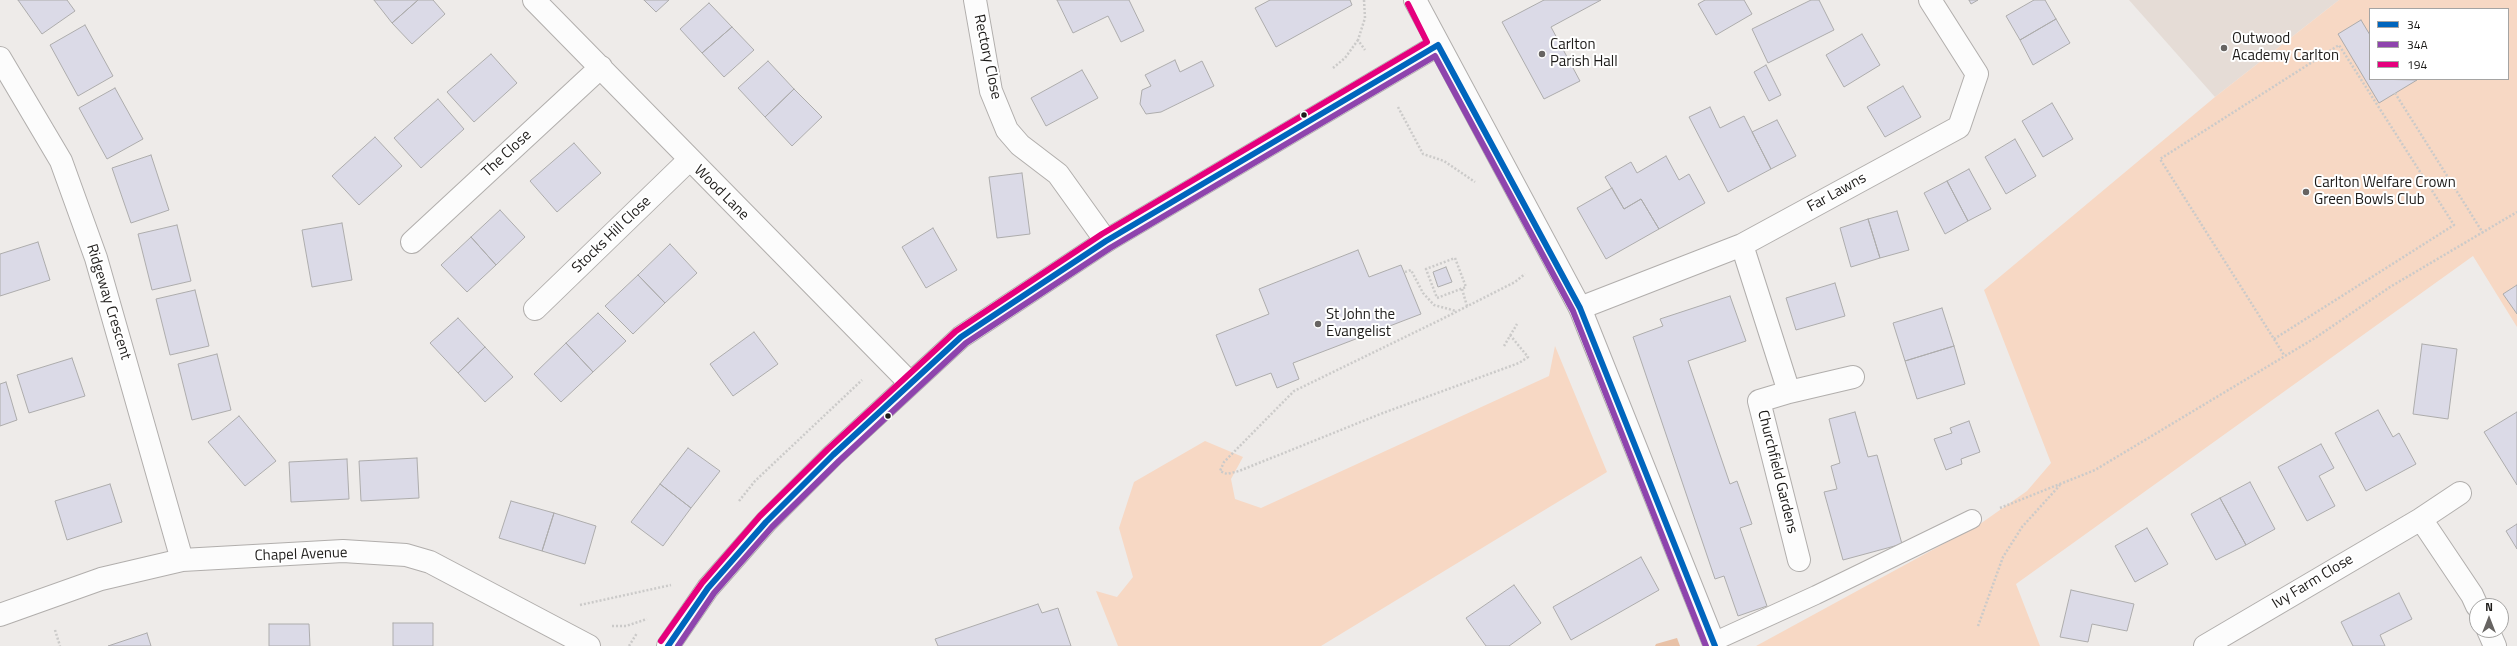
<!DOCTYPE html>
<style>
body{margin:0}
#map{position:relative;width:2517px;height:646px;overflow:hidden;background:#eeebe9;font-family:"Titillium Web",sans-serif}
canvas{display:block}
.legend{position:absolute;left:2369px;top:8px;width:140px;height:72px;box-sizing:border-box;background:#fff;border:1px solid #a5a4a3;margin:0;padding:5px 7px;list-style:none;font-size:12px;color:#1e1c1a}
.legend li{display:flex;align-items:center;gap:8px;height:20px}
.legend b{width:20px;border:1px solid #a5a4a3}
.north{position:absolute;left:2469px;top:598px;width:40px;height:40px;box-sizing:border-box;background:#fff;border:1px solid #a5a4a3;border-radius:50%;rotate:0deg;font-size:11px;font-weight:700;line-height:16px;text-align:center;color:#1e1c1a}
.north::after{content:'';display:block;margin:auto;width:14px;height:18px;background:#676462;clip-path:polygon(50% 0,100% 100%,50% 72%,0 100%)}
</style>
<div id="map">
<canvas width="2517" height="646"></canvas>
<ul class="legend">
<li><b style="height:5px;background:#0065bd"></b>34</li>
<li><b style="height:5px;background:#8e44ad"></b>34A</li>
<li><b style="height:5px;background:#e5007d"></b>194</li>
</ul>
<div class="north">N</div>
</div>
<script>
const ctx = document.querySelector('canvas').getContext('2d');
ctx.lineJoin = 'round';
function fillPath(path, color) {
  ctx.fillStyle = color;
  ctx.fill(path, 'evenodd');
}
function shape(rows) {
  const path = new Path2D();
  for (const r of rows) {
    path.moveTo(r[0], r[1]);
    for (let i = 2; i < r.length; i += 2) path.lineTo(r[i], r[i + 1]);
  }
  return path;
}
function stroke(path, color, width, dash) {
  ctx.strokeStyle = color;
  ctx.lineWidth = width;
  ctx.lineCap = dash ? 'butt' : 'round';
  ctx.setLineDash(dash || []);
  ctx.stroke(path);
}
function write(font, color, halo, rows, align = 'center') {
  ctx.font = font + ' "Titillium Web",sans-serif';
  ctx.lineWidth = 4;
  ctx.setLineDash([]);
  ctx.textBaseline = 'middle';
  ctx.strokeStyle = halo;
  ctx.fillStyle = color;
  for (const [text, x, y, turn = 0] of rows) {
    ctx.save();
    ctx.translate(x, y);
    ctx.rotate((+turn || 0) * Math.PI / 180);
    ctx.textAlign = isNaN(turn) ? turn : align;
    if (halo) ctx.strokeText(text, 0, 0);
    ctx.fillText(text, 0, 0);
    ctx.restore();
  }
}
const built = shape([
 [2129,0,2339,0,2215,97]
]);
const green = shape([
 [2339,0,2517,0,2517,327,2473,256,2016,584,2040,646,1756,646,1980,524,2027,491,2051,463,1984,290,2215,97],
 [2370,9,2508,9,2508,79,2370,79],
 [1555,346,1607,472,1321,646,1118,646,1096,591,1117,597,1133,577,1119,528,1134,482,1205,441,1243,457,1231,479,1235,499,1261,508,1549,376]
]);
const forest = shape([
 [1677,638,1680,646,1655,646,1656,644]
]);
const building = shape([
 [18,0,67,0,75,11,42,34,18,0],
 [374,0,418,0,392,23,374,0],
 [418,0,433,0,445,14,412,44,392,23,418,0],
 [644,0,669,0,656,12,644,0],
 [1057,0,1129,0,1144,31,1121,42,1108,16,1073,33,1057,0],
 [1270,0,1350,0,1352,5,1276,47,1255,8,1270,0],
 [1544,0,1601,0,1551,27,1580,81,1544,99,1502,22,1544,0],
 [1705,0,1744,0,1752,14,1716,35,1698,4,1705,0],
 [1811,0,1819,0,1834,30,1768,63,1752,29,1811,0],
 [1969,0,1978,0,1971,4,1969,0],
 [2034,0,2045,0,2056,19,2020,40,2006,16,2034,0],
 [709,3,732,27,702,53,680,29,709,3],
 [2056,19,2070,43,2033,65,2020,40,2056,19],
 [2361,20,2370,35,2370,79,2417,80,2379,103,2338,34,2361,20],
 [85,25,113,76,78,96,50,45,85,25],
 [732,27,754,50,724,77,702,53,732,27],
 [1862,34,1880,65,1844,87,1826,55,1862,34],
 [491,54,517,83,474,122,447,92,491,54],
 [1175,60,1180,72,1202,61,1214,86,1161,112,1146,114,1140,104,1142,90,1151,86,1145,75,1175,60],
 [768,61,794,89,765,117,738,88,768,61],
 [1766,65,1781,95,1769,101,1754,72,1766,65],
 [1082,70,1098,98,1046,126,1031,98,1082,70],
 [1903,86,1921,117,1885,137,1867,107,1903,86],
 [115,88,143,139,107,159,79,108,115,88],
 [794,89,822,117,792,146,765,117,794,89],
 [438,99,464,129,421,168,394,138,438,99],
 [2052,103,2073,139,2043,157,2022,121,2052,103],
 [1710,107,1720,128,1744,116,1771,169,1728,192,1689,117,1710,107],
 [1777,120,1796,156,1771,169,1752,132,1777,120],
 [375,137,402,166,359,205,332,176,375,137],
 [2015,139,2036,176,2006,194,1985,157,2015,139],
 [574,143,601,173,557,212,530,181,574,143],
 [151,155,169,210,131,223,112,168,151,155],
 [1666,156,1679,180,1689,174,1705,203,1659,229,1641,199,1624,209,1605,177,1631,162,1637,173,1666,156],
 [1969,169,1991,209,1968,221,1947,181,1969,169],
 [1022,173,1030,234,997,238,989,177,1022,173],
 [1947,181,1968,221,1945,234,1924,193,1947,181],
 [1612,188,1624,209,1641,199,1659,229,1606,259,1577,208,1612,188],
 [500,210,525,237,496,265,471,237,500,210],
 [1897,211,1909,250,1880,258,1868,219,1897,211],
 [1868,219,1880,258,1851,267,1840,228,1868,219],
 [342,223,352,280,312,287,302,230,342,223],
 [177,225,191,281,152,290,138,234,177,225],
 [933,228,957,270,926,288,902,247,933,228],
 [471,237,496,265,467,292,441,265,471,237],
 [38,242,50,280,0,296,0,254,38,242],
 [670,244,697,273,665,303,638,275,670,244],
 [1358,250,1369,277,1401,265,1421,314,1293,363,1299,379,1277,388,1271,373,1236,386,1216,335,1269,314,1259,289,1358,250],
 [1446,267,1452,282,1438,287,1433,272,1446,267],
 [638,275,665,303,633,334,605,306,638,275],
 [1835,283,1845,316,1796,330,1786,298,1835,283],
 [2517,285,2517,314,2503,294,2517,285],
 [195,290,209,346,170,355,156,299,195,290],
 [1730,296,1746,341,1688,361,1730,484,1737,481,1752,524,1740,528,1767,606,1738,616,1724,576,1715,579,1633,337,1663,326,1660,319,1730,296],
 [1942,308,1954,346,1905,361,1893,323,1942,308],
 [598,313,626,341,593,372,566,343,598,313],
 [458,318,485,347,458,373,430,343,458,318],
 [754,332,778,364,733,396,710,364,754,332],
 [566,343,593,372,561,402,534,374,566,343],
 [2422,344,2457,349,2448,419,2413,414,2422,344],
 [1954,346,1965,384,1917,399,1905,361,1954,346],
 [485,347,513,377,485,402,458,373,485,347],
 [217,354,231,410,192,420,178,364,217,354],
 [72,358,85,396,29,413,17,375,72,358],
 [6,382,17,420,0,426,0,384,6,382],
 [2378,410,2393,437,2399,433,2416,464,2366,491,2335,433,2378,410],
 [1855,412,1868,457,1877,455,1902,544,1843,560,1824,492,1837,489,1831,466,1840,463,1829,419,1855,412],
 [2517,412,2517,485,2484,432,2517,412],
 [239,416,276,461,245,486,208,442,239,416],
 [1969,421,1980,452,1961,459,1962,464,1946,470,1934,439,1952,433,1950,428,1969,421],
 [2321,444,2334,468,2319,476,2335,506,2307,521,2278,467,2321,444],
 [688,448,720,471,691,508,660,484,688,448],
 [417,458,419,498,361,501,359,461,417,458],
 [347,459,349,499,291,502,289,462,347,459],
 [2250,482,2275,529,2246,545,2220,498,2250,482],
 [110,484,122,522,67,540,55,501,110,484],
 [660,484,691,508,663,546,631,522,660,484],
 [2220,498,2246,545,2216,560,2191,514,2220,498],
 [511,501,554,513,542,551,499,538,511,501],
 [554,513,596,526,585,564,542,551,554,513],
 [2517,524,2517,549,2506,531,2517,524],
 [2147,528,2168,564,2135,582,2115,546,2147,528],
 [1641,557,1659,590,1571,640,1553,607,1641,557],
 [1514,585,1541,623,1509,646,1486,646,1466,618,1514,585],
 [2071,590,2134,604,2127,631,2092,624,2088,642,2060,637,2071,590],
 [2399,593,2412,619,2380,635,2385,646,2353,646,2341,622,2399,593],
 [1038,604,1042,613,1058,608,1071,646,938,646,935,639,1038,604],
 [393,623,433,623,433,646,393,646,393,623],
 [269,624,309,624,310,646,269,646,269,624],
 [147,633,151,646,108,646,147,633]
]);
const path = shape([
 [1364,0,1365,18,1358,40,1365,50],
 [1333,68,1345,58,1358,40],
 [2395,93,2483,233],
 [1398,107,1423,154,1444,161,1475,182],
 [1455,258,1466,287,1437,298,1426,269,1455,258],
 [1405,272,1411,270,1423,293,1434,305,1456,311],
 [1462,289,1467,306],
 [1510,335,1528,357,1519,363,1383,413,1239,471,1227,474,1220,471,1224,462,1294,391,1444,318,1515,282,1525,274],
 [2274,339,2454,225,2339,45,2160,159,2274,339,2284,355],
 [1504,346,1517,324],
 [739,501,755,481,862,380],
 [2000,508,2095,470,2315,338,2390,287,2517,212],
 [580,605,671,585],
 [612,626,626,626,647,619],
 [1978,626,2003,557,2022,527,2060,485],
 [55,630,60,646],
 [629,646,637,633]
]);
const lane = shape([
 [1713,642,1816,595,1972,519]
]);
const street = shape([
 [534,0,910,383],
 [975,0,991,91,1007,130,1020,145,1058,174,1106,241],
 [0,58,61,161,96,258,182,560],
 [412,242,601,67],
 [1742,245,1789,392,1759,401,1799,560],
 [1580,308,1742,245,1959,127,1977,74,1930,0],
 [535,309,689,160],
 [1789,392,1853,377],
 [2421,519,2460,493],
 [0,615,101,579,182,560,343,551,406,555,430,562,589,646],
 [2488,630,2495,646],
 [2205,646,2421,519,2472,595,2477,606]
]);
const secondary = shape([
 [1415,0,1580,308,1715,646],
 [668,646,708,588,766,522,833,455,961,337,1106,241,1438,45]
]);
const bus1 = shape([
 [668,646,708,588,766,522,833,455,961,337,1106,241,1438,45,1580,308,1715,646]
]);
const bus2 = shape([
 [678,646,714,593,772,527,839,461,966,343,1110,248,1435,56,1573,311,1706,646]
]);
const bus3 = shape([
 [661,641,702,583,760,516,828,449,956,331,1102,234,1427,42,1408,4]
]);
const markers = [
 [2224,48,4,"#676462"],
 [1542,54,4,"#676462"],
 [1304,115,3.5,"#1e1c1a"],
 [2306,192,4,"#676462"],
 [1318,324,4,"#676462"],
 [888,416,3.5,"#1e1c1a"]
];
const poiNames = [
 ["Outwood",2232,39],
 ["Academy Carlton",2232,56],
 ["Carlton",1550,45],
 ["Parish Hall",1550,62],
 ["Carlton Welfare Crown",2314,183],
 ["Green Bowls Club",2314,200],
 ["St John the",1326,315],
 ["Evangelist",1326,332]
];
const streetNames = [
 ["Rectory Close",987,57,78],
 ["The Close",507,154,-43],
 ["Wood Lane",721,193,45],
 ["Far Lawns",1837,193,-29],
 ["Stocks Hill Close",612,235,-44],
 ["Ridgeway Crescent",108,302,73],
 ["Churchfield Gardens",1777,472,76],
 ["Chapel Avenue",301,555,-2],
 ["Ivy Farm Close",2313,582,-31]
];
fillPath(built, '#e5dcd6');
fillPath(green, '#f7d8c4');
fillPath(forest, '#e8c1a6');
fillPath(building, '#dbdae7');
stroke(building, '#adacac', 1);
stroke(lane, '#b1aeac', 20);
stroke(street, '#b1aeac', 24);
stroke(secondary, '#b1aeac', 24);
stroke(path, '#cbcac9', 2.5, [2, 2]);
stroke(lane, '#fcfcfc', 18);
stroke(street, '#fcfcfc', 22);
stroke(secondary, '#fcfcfc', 22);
stroke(bus1, '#0065bd', 6);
stroke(bus2, '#8e44ad', 6);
stroke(bus3, '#e5007d', 6);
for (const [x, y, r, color] of markers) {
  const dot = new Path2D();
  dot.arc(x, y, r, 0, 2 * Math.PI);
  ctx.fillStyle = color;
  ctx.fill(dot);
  stroke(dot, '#fff', 1.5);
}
write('15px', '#1e1c1a', '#fff', poiNames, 'left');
write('15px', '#1e1c1a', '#fff', streetNames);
</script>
